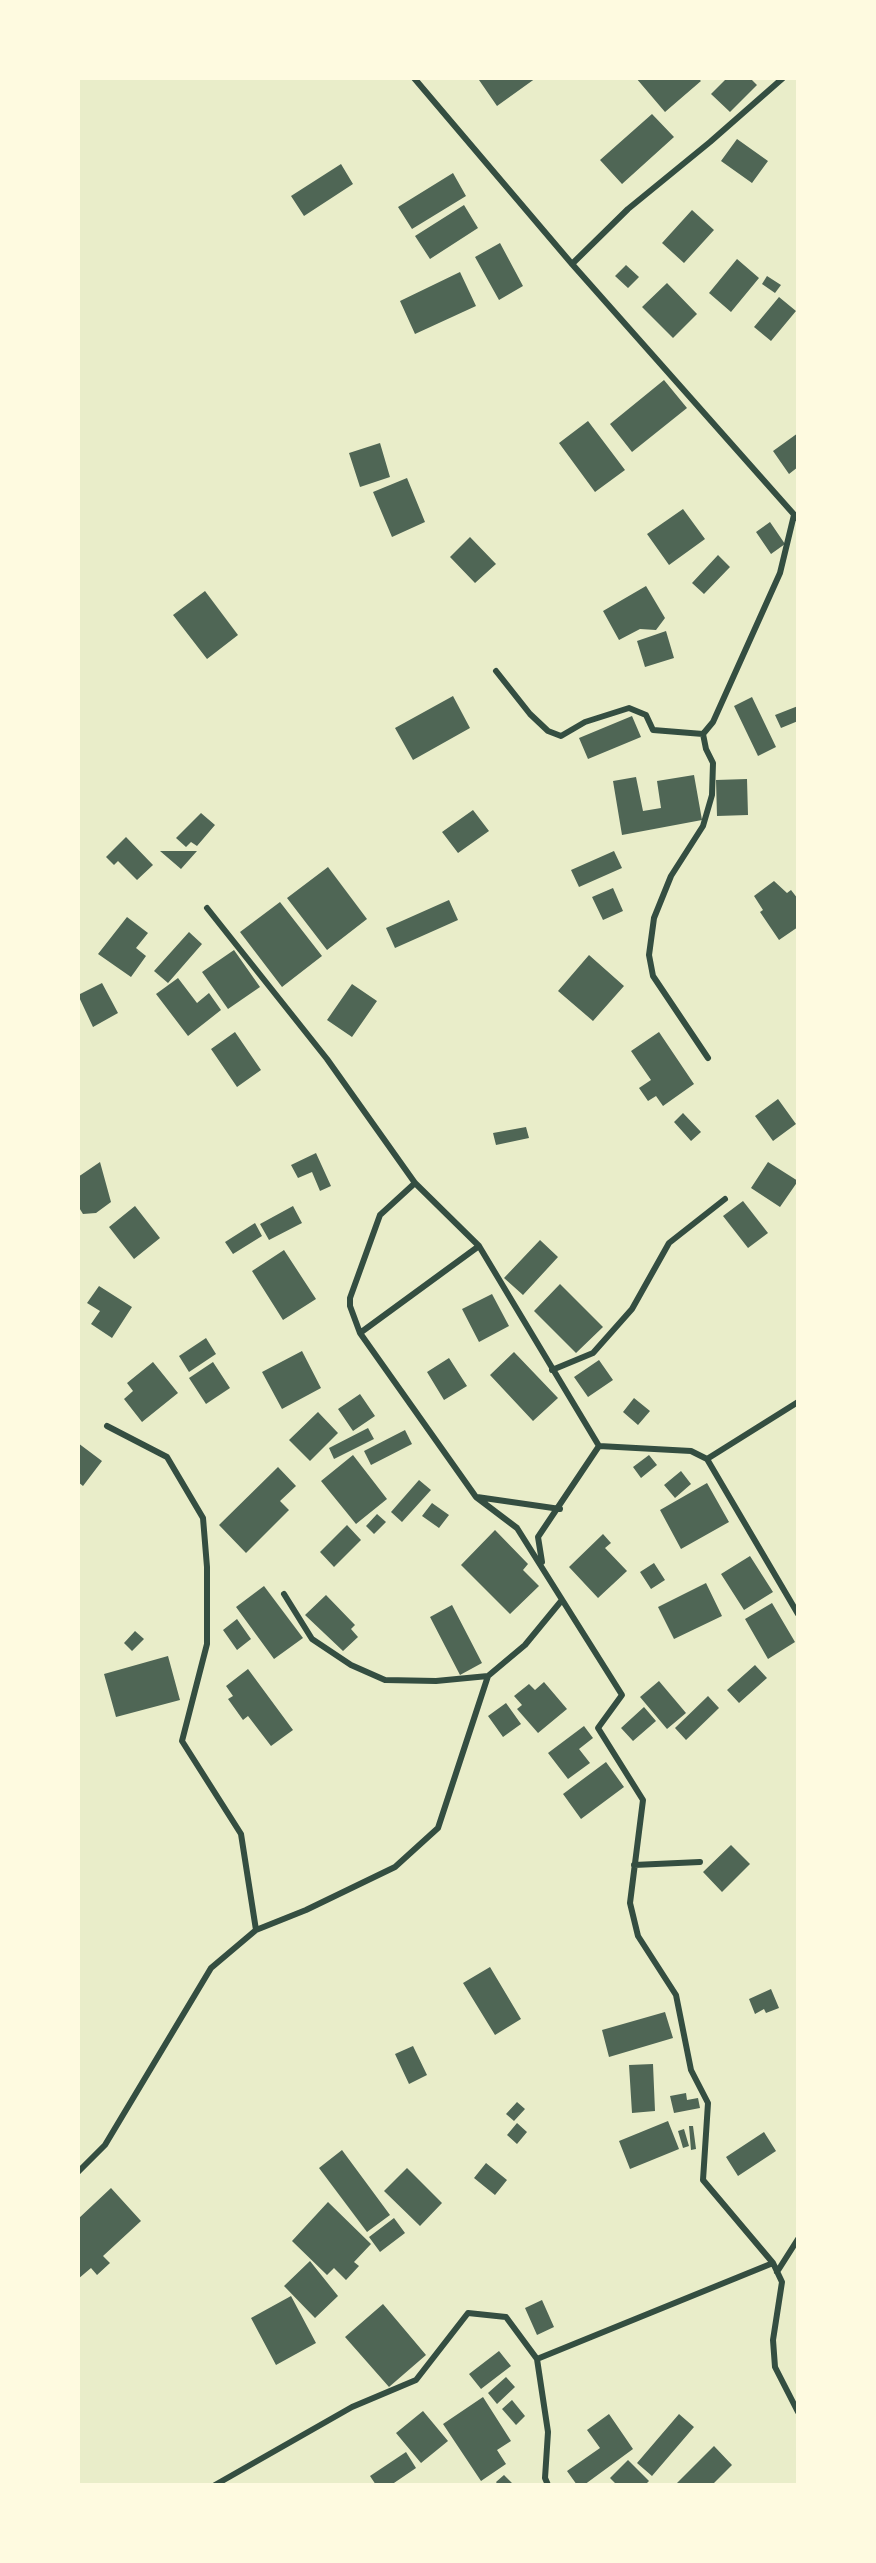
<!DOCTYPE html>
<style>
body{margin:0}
#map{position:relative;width:876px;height:2563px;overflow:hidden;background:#e9edc9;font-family:Cabin,sans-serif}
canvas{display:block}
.frame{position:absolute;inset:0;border:80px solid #fefae0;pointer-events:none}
</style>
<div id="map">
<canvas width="876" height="2563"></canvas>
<div class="frame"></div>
</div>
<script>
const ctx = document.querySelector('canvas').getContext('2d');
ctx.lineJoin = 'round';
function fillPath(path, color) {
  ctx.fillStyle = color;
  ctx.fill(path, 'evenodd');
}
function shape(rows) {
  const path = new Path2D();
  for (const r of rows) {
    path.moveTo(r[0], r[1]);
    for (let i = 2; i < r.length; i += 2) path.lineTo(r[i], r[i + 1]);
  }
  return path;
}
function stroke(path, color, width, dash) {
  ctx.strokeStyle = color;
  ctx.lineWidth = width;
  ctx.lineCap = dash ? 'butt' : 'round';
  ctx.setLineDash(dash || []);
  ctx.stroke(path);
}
const building = shape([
 [482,78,536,78,497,106,479,80],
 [636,78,661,80,698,78,701,81,665,112],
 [727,78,750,78,757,85,730,112,711,94],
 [652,114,674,137,622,184,600,160],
 [737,139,768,161,752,183,721,161],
 [341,164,353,184,304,216,291,196],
 [453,173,466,196,412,229,398,207],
 [464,205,478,228,430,259,415,236],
 [692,210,714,230,684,263,662,243],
 [500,243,523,286,499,300,475,257],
 [737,259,759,278,731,312,709,293],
 [626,265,639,277,628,288,615,276],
 [460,272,476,306,415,334,400,301],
 [767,276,781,285,775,293,762,284],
 [667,283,697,314,673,338,642,307],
 [779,297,796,311,771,341,754,327],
 [664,380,687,408,632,452,610,424],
 [588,421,625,470,595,492,559,443],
 [798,433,798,467,789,474,773,451],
 [380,443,390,477,360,487,349,453],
 [407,478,425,522,392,537,373,492],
 [683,509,705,539,669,565,647,534],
 [770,522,785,544,771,554,756,532],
 [470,537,496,564,475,583,450,557],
 [718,555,730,567,704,594,692,583],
 [646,586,665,618,656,630,640,629,619,640,603,611],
 [205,591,238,635,207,659,173,615],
 [666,631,674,658,645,667,637,641],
 [453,696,470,728,413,760,395,728],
 [752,697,776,747,758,756,734,706],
 [798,706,798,721,781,728,775,715],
 [632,716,641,737,588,759,579,738],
 [694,775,702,820,622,835,613,781,636,777,643,811,661,808,657,781],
 [747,779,748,815,717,816,716,780],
 [473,810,489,831,458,853,442,832],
 [201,813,215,825,197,846,191,842,186,847,176,838],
 [126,837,153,865,137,880,118,861,114,865,106,857],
 [160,851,197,851,181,869],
 [614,851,622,868,579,887,571,870],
 [328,867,367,919,327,950,287,898],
 [774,881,787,893,791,890,798,899,798,927,779,940,760,912,763,910,754,896],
 [613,888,623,911,603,920,592,897],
 [449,900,458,920,395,948,386,928],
 [280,902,322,956,282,987,240,932],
 [127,917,148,933,136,948,146,956,131,977,98,954],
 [189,932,202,944,168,983,154,971],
 [234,950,260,987,228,1009,202,972],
 [589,955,624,986,593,1021,558,991],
 [178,978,197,1003,209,993,221,1010,188,1036,156,994],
 [102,983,118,1013,93,1027,78,995],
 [352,984,377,1001,352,1037,327,1020],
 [235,1032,261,1070,237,1087,211,1049],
 [659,1032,694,1084,663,1106,656,1096,648,1101,639,1088,651,1080,631,1051],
 [778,1099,796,1124,773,1141,755,1116],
 [683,1113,701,1132,691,1141,674,1122],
 [526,1127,529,1138,496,1145,493,1133],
 [316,1153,331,1186,320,1191,312,1172,298,1178,291,1165],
 [100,1162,111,1202,96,1213,83,1214,78,1206,78,1177],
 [768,1162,798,1181,780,1207,751,1188],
 [743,1201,768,1233,748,1248,723,1216],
 [135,1206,160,1238,134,1259,109,1227],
 [293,1206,302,1223,269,1240,260,1224],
 [255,1223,262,1236,233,1254,225,1242],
 [540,1240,558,1257,523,1295,504,1278],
 [284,1250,316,1299,283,1320,252,1271],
 [560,1284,603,1327,576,1353,534,1311],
 [99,1286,132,1307,112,1338,91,1324,100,1311,87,1303],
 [492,1294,509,1326,479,1342,462,1309],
 [206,1338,216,1354,189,1372,179,1356],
 [302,1351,321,1388,282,1409,262,1372],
 [514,1352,558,1398,533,1421,490,1375],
 [449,1358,467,1386,444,1400,427,1372],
 [599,1360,613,1380,588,1397,574,1377],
 [153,1362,178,1393,142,1422,124,1399,133,1391,127,1383],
 [213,1362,230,1388,206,1404,189,1378],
 [360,1394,375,1416,353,1431,338,1409],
 [634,1398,650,1411,638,1425,623,1412],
 [318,1412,338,1433,310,1461,289,1440],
 [368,1428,374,1439,334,1459,329,1448],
 [405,1430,412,1444,371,1465,364,1451],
 [78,1443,102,1461,83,1486,78,1482],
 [353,1455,387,1499,356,1524,321,1481],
 [649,1455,657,1465,641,1478,633,1467],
 [278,1467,296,1486,280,1501,289,1510,246,1553,219,1525],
 [681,1471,691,1484,675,1498,664,1485],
 [419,1480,431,1490,402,1522,391,1512],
 [707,1483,729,1522,681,1549,660,1510],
 [432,1503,449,1515,439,1528,422,1516],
 [377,1514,386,1522,374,1534,366,1526],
 [347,1525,361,1540,334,1567,320,1552],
 [495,1530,528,1564,523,1570,539,1586,510,1614,461,1565],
 [603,1534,611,1543,605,1548,627,1571,598,1598,569,1567],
 [750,1556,773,1592,744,1610,721,1574],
 [654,1563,665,1580,651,1589,640,1572],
 [706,1583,722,1616,674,1639,658,1607],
 [264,1586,303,1638,274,1659,236,1607],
 [326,1595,355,1625,351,1629,358,1637,343,1651,305,1615],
 [772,1603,795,1642,768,1659,745,1619],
 [452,1605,482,1663,460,1675,430,1617],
 [237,1619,251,1639,237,1650,223,1630],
 [135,1631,144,1639,132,1651,124,1643],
 [168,1656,180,1700,116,1717,104,1674],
 [755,1665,767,1678,739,1703,727,1690],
 [248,1669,293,1730,271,1746,248,1716,243,1720,228,1699,233,1696,226,1686],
 [659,1681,686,1713,667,1729,640,1697],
 [544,1682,567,1709,538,1733,517,1709,522,1705,514,1696,529,1684,535,1690],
 [708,1696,719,1708,686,1740,675,1728],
 [506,1703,521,1724,503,1737,488,1716],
 [644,1707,656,1721,633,1741,621,1728],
 [584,1726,593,1738,579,1749,590,1763,568,1779,548,1753],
 [606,1762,624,1787,581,1819,563,1794],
 [731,1845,750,1864,722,1892,703,1872],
 [490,1967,521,2019,495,2035,463,1983],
 [771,1989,779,2008,766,2013,764,2009,755,2014,749,1999],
 [665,2012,673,2038,609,2057,602,2030],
 [413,2046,427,2075,409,2084,395,2054],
 [653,2064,655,2111,632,2113,629,2065],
 [686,2093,687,2100,698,2098,700,2108,674,2113,670,2096],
 [517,2102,525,2109,514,2121,506,2114],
 [668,2121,679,2149,630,2169,619,2141],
 [517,2123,527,2132,517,2144,507,2135],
 [689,2126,693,2126,696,2149,691,2150],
 [684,2129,689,2146,683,2148,678,2131],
 [764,2132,776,2151,738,2176,726,2157],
 [342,2150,390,2215,367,2232,319,2168],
 [486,2163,507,2180,495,2195,474,2178],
 [407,2168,442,2203,420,2226,384,2191],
 [111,2188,141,2221,103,2256,110,2263,97,2275,91,2268,78,2279,78,2219],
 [328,2202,371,2244,354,2262,359,2266,346,2280,334,2268,327,2275,292,2241],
 [394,2218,405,2233,380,2252,369,2237],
 [310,2261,338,2296,315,2318,284,2286],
 [291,2296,316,2343,276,2365,251,2318],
 [542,2300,554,2327,537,2335,525,2308],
 [383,2304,426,2355,389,2387,345,2337],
 [499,2351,511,2366,481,2389,469,2374],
 [506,2377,515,2387,497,2404,488,2393],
 [483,2397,511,2441,497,2450,506,2464,481,2481,443,2424],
 [512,2400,525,2416,516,2425,502,2409],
 [423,2411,448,2441,421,2463,396,2433],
 [609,2414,633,2449,584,2485,577,2485,567,2471,600,2448,587,2430],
 [679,2414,694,2427,652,2476,637,2463],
 [714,2446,732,2465,712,2485,675,2485],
 [406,2452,416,2468,391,2485,376,2485,370,2476],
 [628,2460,649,2481,645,2485,617,2485,610,2478],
 [504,2475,514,2485,498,2485,496,2482]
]);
const minor = shape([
 [414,78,572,264,798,519],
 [572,264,628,209,710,142,783,78],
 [496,671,530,714,548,731,561,736,585,722,629,708,646,715,653,730,703,734],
 [207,908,327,1059,415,1183,479,1246,599,1446],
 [708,1058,653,976,649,955,654,918,671,876,703,826,712,795,713,763,706,749,703,734,713,722,780,573,794,515],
 [415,1183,380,1215,350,1298,350,1306,360,1333,476,1497,517,1528,622,1695,598,1728,643,1800,630,1903,638,1936,676,1995,691,2070,708,2103,703,2180,773,2263,782,2282,773,2340,775,2367,798,2412],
 [360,1333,479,1246],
 [552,1370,593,1353,632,1309,669,1243,725,1199],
 [107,1426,167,1457,203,1518,207,1567,207,1644,182,1741,241,1834,256,1930],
 [599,1446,691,1451,707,1459,798,1614],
 [707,1459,798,1402],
 [477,1497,560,1509],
 [542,1562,538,1537,599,1446],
 [284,1594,312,1639,351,1665,385,1680,436,1681,488,1676,525,1645,562,1600],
 [634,1865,700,1862],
 [78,2172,105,2145,211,1968,256,1930,306,1910,395,1867,438,1828,488,1676],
 [777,2272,798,2239],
 [537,2359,773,2263],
 [215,2485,352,2407,416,2380,468,2313,506,2317,537,2359,548,2432,545,2478,548,2485]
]);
fillPath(building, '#4f6655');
stroke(minor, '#344e41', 6);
</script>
